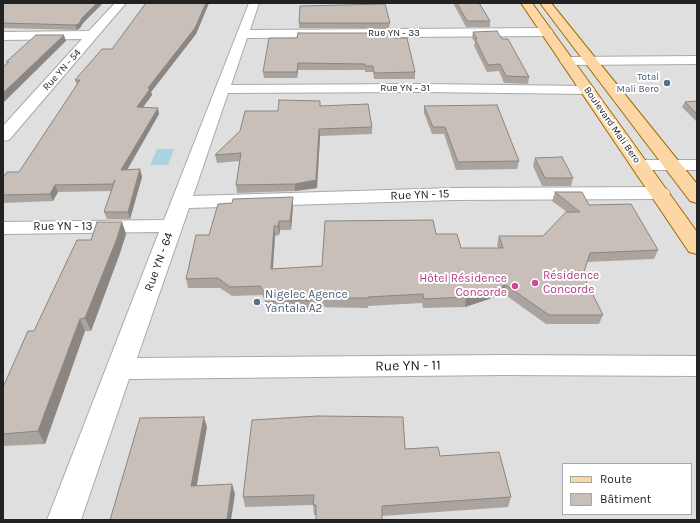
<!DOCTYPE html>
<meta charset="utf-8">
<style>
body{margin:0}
#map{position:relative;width:700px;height:523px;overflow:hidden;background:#f2efe9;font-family:Karla,sans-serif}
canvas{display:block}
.frame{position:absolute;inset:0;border:4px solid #222;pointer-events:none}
.legend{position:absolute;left:562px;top:463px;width:130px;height:52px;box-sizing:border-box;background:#fff;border:1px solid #a7a7a7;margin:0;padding:5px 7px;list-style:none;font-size:12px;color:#222}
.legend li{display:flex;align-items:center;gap:8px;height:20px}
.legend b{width:20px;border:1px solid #a7a7a7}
</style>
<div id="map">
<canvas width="700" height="523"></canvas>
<div class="frame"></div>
<ul class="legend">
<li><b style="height:5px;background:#fcd6a4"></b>Route</li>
<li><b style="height:11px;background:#c7bfb8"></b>Bâtiment</li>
</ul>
</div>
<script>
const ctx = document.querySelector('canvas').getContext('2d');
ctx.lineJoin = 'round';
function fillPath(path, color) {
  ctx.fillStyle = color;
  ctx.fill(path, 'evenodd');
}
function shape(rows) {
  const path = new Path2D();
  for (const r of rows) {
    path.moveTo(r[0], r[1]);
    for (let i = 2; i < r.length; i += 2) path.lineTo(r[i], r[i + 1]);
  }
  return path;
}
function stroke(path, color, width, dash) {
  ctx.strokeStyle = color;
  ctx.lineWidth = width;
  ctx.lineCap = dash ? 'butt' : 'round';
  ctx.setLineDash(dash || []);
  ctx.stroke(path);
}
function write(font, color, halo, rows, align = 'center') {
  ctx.font = font + ' Karla,sans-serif';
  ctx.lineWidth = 4;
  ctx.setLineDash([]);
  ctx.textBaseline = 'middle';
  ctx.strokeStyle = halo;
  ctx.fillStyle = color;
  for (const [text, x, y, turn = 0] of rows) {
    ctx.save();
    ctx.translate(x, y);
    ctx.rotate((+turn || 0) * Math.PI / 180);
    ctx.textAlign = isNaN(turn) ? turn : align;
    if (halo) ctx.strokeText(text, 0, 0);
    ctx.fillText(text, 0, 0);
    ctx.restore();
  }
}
const residential = shape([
 [3,3,697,3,697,520,3,520],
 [563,464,691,464,691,514,563,514]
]);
const water = shape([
 [157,149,174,149,168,165,150,165]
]);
const minor = shape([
 [115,3,126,3,9,140,3,141,3,126,82,39,3,40,3,32,89,31,115,3],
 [249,3,259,3,250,30,547,28,551,29,553,32,551,35,547,36,247,38,231,85,422,84,588,86,593,87,595,90,593,93,588,94,422,92,228,93,193,196,453,188,660,187,667,189,670,193,667,197,660,199,453,200,189,208,137,358,502,355,697,356,697,376,502,375,129,379,81,520,47,520,159,232,3,234,3,222,164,220,249,3],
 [697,56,697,64,567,65,562,64,560,61,562,58,567,57,697,56],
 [640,160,697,160,697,170,640,170,634,169,631,165,634,161,640,160]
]);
const major = shape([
 [521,3,532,3,697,232,697,254,689,252,521,3],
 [540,3,551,3,697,184,697,203,690,201,540,3]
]);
const wall = shape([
 [3,3,102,3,102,4,83,23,80,28,77,30,3,28],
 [146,3,209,3,196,34,151,92,152,95,143,107,159,114,127,170,140,169,142,177,130,219,107,219,104,212,111,191,58,192,53,201,3,203,3,178,19,172,77,85,75,80,112,49],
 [453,3,479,3,490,21,490,27,466,27],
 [299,23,390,23,389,28,299,28],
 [473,32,502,39,529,77,528,84,504,83,499,71,487,72,474,46,475,42,472,38],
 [394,38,415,72,415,79,374,79,373,72,365,72,365,70,298,70,297,78,264,78,263,72],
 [697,101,697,122,682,107,685,102],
 [320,106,372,127,372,134,320,136,317,188,295,191,237,193,236,185,240,161,217,163,215,155,240,131,278,111],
 [424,106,519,161,517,169,456,170,444,134,432,134,424,113],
 [535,158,573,178,571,186,542,186,533,166],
 [555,192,589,205,658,250,654,259,587,262,583,275,603,315,599,324,546,324,504,294,465,307,423,308,422,303,368,306,368,308,310,307,310,310,267,311,266,302,262,295,232,296,220,288,188,288,186,279,209,235,293,206,291,230,280,230,279,235,275,236,273,269,322,266,436,234,461,248,498,248,497,245,499,236,543,236,567,212,552,201],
 [122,222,126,234,120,253,91,331,85,331,45,444,3,446,3,387,34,331,91,240],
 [405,449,440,456,511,497,508,507,382,516,314,515,313,505,245,507,243,497]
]);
const shadedWall = shape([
 [97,3,102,3,102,4,83,23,80,28,77,30,75,25],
 [206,3,209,3,196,34,151,92,152,95,138,114,137,107,148,88],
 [64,35,66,41,3,103,3,93],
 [298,63,298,70,297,78,297,72],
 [158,108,159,114,123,177,121,170],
 [319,129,320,136,317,188,295,191,295,184],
 [140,169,142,177,130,219,128,212],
 [55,185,58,192,53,201,50,194],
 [293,197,293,206,291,230,290,221],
 [279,221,280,230,279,235,278,226],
 [122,222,126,234,120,253,91,331,85,318],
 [274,226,275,236,272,278,271,269],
 [506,285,504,294,465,307,466,297],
 [80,319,85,331,45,444,38,431],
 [204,417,207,427,195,496,191,486],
 [232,484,235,494,231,520,227,520]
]);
const building = shape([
 [3,3,97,3,82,18,79,24,75,25,3,23,3,3],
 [146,3,206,3,195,28,148,88,150,89,137,107,158,108,121,170,140,169,128,212,104,212,115,180,113,184,55,185,50,194,3,195,3,178,7,172,19,172,80,80,75,80,102,49,112,49,146,3],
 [457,3,479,3,490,21,467,21,457,3],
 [385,4,390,23,299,23,300,6,385,4],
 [497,31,502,39,508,39,529,77,506,76,500,64,488,65,475,39,477,39,473,32,497,31],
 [298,33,393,33,394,38,407,38,415,72,374,73,373,66,365,66,365,64,298,63,297,72,263,72,269,38,297,38,298,33],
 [36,35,64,35,3,93,3,67,9,62,6,62,36,35],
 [279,100,320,101,320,106,368,104,372,127,319,129,316,180,295,184,236,185,241,153,215,155,240,131,245,111,278,111,279,100],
 [697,101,697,114,685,102,697,101],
 [497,105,519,161,458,162,445,127,433,127,424,106,497,105],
 [562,157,573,178,545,178,535,158,562,157],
 [555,192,582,192,589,205,631,204,658,250,590,253,583,275,603,315,549,315,506,285,466,297,424,299,423,294,368,297,368,298,310,298,309,300,266,302,266,295,260,286,230,287,218,278,186,279,196,235,209,235,218,204,232,203,233,199,293,197,290,221,279,221,278,226,274,226,271,269,322,266,325,221,433,220,436,234,457,234,461,248,503,248,499,236,543,236,566,212,580,212,555,192],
 [97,222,122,222,116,241,85,318,80,319,38,431,3,434,3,387,28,331,34,331,77,240,91,240,97,222],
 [318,416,403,417,405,449,438,447,440,456,499,452,511,497,382,506,382,520,316,520,316,505,313,505,314,495,243,497,252,420,318,416],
 [204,417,191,486,232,484,227,520,110,520,140,418,204,417]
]);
const markers = [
 [667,83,4,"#5c6f8a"],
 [535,283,4,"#d1479c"],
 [515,286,4,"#d1479c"],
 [257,302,4,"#5c6f8a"]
];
const farStreetnames = [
 ["Rue YN - 33",394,33],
 ["Rue YN - 54",62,70,-48],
 ["Rue YN - 31",405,88],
 ["Boulevard Mali Bero",612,125,55]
];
const farServicenames = [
 ["Total",659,77],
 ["Mali Bero",659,89]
];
const streetNames = [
 ["Rue YN - 15",420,195,-2],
 ["Rue YN - 13",63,227],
 ["Rue YN - 64",159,262,-70]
];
const hotelNames = [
 ["Résidence",543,276],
 ["Concorde",543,290],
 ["Hôtel Résidence",507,279,"right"],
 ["Concorde",507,293,"right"]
];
const serviceNames = [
 ["Nigelec Agence",265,295],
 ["Yantala A2",265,309]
];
const nearStreetnames = [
 ["Rue YN - 11",408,366,-1]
];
fillPath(residential, '#e0dfdf');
fillPath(water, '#aad3df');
stroke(minor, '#a9a9a9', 2);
stroke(major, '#a06b00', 2);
fillPath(minor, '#fff');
fillPath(major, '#fcd6a4');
fillPath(wall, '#aba49e');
fillPath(shadedWall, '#8b8681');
fillPath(building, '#c7bfb8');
stroke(building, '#8b8681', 1);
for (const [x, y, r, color] of markers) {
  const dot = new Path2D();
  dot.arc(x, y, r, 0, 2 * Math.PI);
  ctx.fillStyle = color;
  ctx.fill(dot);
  stroke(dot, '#fff', 1.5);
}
write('10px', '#222', '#fff', farStreetnames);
write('10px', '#4e5e75', '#fff', farServicenames, 'right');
write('12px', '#222', '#fff', streetNames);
write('12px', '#b23c85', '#fff', hotelNames, 'left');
write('12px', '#4e5e75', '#fff', serviceNames, 'left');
write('14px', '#222', '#fff', nearStreetnames);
</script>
